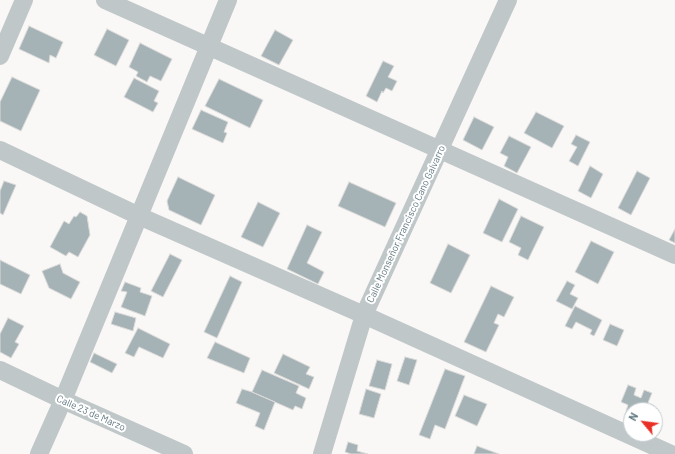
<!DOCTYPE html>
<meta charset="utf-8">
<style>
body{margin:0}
#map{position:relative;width:675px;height:454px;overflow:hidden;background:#f9f8f6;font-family:Barlow,sans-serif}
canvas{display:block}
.north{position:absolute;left:623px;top:402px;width:40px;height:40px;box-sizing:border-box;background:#fff;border:1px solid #c1cacd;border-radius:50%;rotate:299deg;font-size:11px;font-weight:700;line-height:16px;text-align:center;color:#637a82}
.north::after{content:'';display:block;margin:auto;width:14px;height:18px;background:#e83027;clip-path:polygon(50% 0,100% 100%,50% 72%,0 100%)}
</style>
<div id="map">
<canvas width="675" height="454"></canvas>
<div class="north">N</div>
</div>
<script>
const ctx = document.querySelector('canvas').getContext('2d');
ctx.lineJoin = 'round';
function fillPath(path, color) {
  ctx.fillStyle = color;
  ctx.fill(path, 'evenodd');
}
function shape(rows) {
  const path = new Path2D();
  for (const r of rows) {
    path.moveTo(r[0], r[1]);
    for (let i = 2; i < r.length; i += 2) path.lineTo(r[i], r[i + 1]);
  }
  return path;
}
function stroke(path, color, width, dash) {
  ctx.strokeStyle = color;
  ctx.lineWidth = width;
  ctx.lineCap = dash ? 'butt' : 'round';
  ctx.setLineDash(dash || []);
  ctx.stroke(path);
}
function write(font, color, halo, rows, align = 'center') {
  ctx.font = font + ' Barlow,sans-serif';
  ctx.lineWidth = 4;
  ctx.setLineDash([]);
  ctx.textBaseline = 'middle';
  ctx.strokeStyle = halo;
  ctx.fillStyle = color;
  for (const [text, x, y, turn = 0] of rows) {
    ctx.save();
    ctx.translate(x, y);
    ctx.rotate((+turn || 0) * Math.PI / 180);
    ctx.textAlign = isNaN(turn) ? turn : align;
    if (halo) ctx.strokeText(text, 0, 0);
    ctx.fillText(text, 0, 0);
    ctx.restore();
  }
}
const building = shape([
 [29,26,63,42,56,58,50,55,49,63,19,49,29,26],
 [107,29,129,40,116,66,94,55,107,29],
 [275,30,293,40,279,65,261,56,275,30],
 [140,43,172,59,161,81,150,76,147,82,136,76,138,72,129,67,140,43],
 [383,61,394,66,388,77,397,81,392,91,386,88,383,93,382,91,377,102,366,96,383,61],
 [12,77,40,90,21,131,0,121,0,102,12,77],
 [134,78,159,91,154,101,158,103,153,112,124,97,134,78],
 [219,79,263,100,250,128,205,106,219,79],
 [201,110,228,122,224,132,227,133,223,143,192,129,201,110],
 [536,112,564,126,552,148,524,133,536,112],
 [474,117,494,127,482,150,463,140,474,117],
 [576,135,590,142,578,166,569,161,577,147,571,144,576,135],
 [509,136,531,147,517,173,504,166,508,157,500,153,509,136],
 [590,166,603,174,591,198,578,191,590,166],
 [637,171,650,178,631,215,618,208,637,171],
 [178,177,215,195,201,225,169,210,167,201,178,177],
 [4,181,16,185,3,215,0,213,0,191,4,181],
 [349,182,396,203,385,227,338,206,349,182],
 [499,199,518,209,502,242,483,233,499,199],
 [258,202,280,213,263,247,241,237,258,202],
 [80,212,87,216,90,235,78,257,69,252,66,256,50,247,64,221,69,224,74,216,76,217,80,212],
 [521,216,544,227,528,260,518,255,521,248,509,242,521,216],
 [307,225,322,232,307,263,324,272,318,284,287,269,307,225],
 [675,229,675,243,669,240,675,229],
 [591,241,614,252,598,284,575,272,591,241],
 [448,244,470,255,451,293,430,283,448,244],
 [170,254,182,260,163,297,151,291,170,254],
 [0,260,30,275,21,294,0,284,0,260],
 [60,264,63,273,80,282,71,299,49,288,42,271,60,264],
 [230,276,242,282,217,338,204,332,230,276],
 [567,281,575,285,570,294,578,298,572,309,556,301,567,281],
 [125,282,141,288,140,292,152,296,145,316,121,307,127,292,121,291,125,282],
 [491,286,514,297,504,317,498,314,494,323,499,325,486,352,464,342,491,286],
 [575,306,602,320,594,336,590,334,592,330,576,322,572,329,565,326,575,306],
 [115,312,136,318,133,331,111,324,115,312],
 [8,318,24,326,15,342,19,344,11,358,0,352,0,334,8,318],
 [610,324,624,330,617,346,603,340,610,324],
 [138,328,170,344,163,358,139,347,134,357,125,353,138,328],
 [215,342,250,358,244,373,207,358,215,342],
 [94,353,117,364,112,373,90,362,94,353],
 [283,354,310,367,306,374,314,377,309,389,274,373,283,354],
 [405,357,417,360,409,385,397,381,405,357],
 [377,360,392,364,385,390,369,386,377,360],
 [445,369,465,376,445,429,435,425,430,439,419,435,445,369],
 [262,370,299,386,296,393,306,398,302,409,295,406,293,410,252,392,262,370],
 [628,385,636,388,634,395,641,398,644,390,652,393,645,410,631,410,631,413,626,411,628,405,621,402,628,385],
 [242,389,252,392,275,402,264,430,255,426,260,413,236,403,242,389],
 [366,389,381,394,374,418,359,414,366,389],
 [464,395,487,404,477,426,455,416,464,395],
 [348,442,358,445,357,451,368,454,351,454,345,452,348,442],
 [477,446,499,454,474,454,477,446]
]);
const street = shape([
 [105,0,675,255],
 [0,56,24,0],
 [0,150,139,216,364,315,671,454],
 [0,370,63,400,184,454],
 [39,454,63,400,139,216,228,0],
 [322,454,364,315,508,0]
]);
const streetNames = [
 ["Calle Monseñor Francisco Cano Galvarro",406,224,-65],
 ["Calle 23 de Marzo",91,413,24]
];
fillPath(building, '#a6b3b6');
stroke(building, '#dbdad9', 1);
stroke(street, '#c0c7c9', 18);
write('10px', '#637a82', '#fff', streetNames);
</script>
